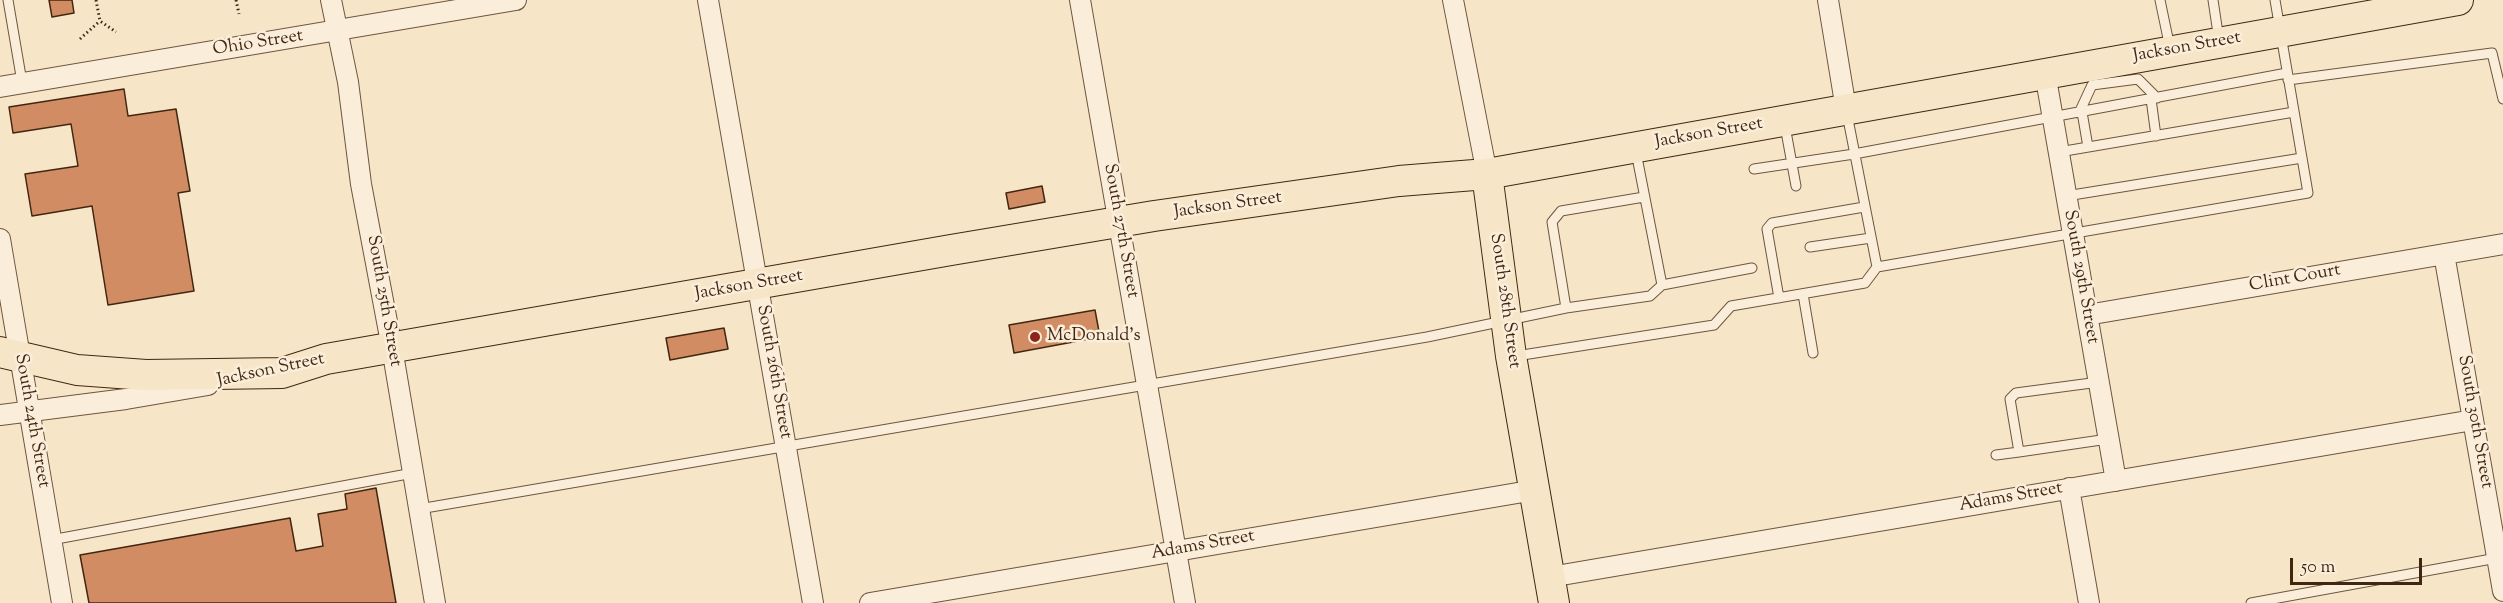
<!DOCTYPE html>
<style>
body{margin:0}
#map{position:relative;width:2503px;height:603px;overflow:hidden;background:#f7e5c8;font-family:"Sorts Mill Goudy",serif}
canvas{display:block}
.scale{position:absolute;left:2290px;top:558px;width:132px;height:27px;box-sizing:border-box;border:3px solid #412711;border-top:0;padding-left:8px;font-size:18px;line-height:21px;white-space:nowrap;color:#412711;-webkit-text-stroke:4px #faeedb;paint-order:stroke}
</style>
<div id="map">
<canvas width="2503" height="603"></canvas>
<div class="scale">50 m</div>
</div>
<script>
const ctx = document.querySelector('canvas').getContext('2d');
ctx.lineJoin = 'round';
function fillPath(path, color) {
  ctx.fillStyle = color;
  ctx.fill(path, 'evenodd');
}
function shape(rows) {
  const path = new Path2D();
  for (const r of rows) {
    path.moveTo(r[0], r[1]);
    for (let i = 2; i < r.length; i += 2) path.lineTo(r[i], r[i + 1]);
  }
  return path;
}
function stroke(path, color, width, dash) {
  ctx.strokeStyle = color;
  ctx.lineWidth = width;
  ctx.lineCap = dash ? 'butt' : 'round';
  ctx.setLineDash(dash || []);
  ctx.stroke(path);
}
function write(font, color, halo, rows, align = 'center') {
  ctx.font = font + ' "Sorts Mill Goudy",serif';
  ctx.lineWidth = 5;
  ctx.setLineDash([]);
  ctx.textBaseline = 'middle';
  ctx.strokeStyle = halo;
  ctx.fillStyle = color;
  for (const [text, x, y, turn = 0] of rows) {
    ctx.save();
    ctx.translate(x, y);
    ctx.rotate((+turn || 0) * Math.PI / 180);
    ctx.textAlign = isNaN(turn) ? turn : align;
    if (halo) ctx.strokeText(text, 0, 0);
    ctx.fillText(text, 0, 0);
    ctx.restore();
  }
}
const building = shape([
 [49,0,72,0,74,13,52,17,49,0],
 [124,89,128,116,176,109,190,191,178,193,194,291,108,305,92,206,32,216,25,174,78,166,71,124,13,133,9,107,124,89],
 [1042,186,1045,202,1009,209,1006,193,1042,186],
 [1095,310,1100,337,1014,353,1009,325,1095,310],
 [724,328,728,349,670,360,666,338,724,328],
 [376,488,396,603,89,603,80,555,290,518,296,551,323,546,318,514,347,509,345,494,376,488]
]);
const path = shape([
 [96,0,100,21,116,32],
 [236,0,239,14],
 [80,39,100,21]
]);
const service = shape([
 [8,0,22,82],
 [2160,0,2170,48],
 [2213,0,2219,40],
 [2288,80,2492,53,2503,99],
 [2151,99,2156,136],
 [2082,112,2088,147],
 [2079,113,2092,85,2138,79,2157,98],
 [1847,114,1877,267,2308,193,2275,0],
 [1785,126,1796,186],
 [1636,152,1662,285],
 [2059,152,2294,112],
 [1754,169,1854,154,2287,73],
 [2066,196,2302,158],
 [1810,247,1871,238],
 [1803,294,1813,353],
 [1779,298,1767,229,1772,223,1864,207],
 [1566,308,1552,222,1561,211,1644,197],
 [1516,356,1714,325,1731,306,1865,283,1877,267],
 [2099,382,2016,393,2010,399,2019,452,2108,439],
 [1996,455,2019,452],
 [419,509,1427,337,1566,308,1650,296,1662,285,1752,268],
 [51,540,413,473],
 [2251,603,2497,558]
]);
const minor = shape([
 [331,0,348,82,361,184,392,348,435,603],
 [708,0,813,603],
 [1080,0,1185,603],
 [1453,0,1487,174],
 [1828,0,1846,109],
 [2045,73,2116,481],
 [0,87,516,0],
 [0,239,62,603],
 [2444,254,2503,591],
 [2087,315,2503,244],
 [0,415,126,399,208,385],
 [2069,488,2089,603],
 [1550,577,2473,420],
 [870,603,1535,490]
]);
const primary = shape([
 [1487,174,1511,356,1554,603],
 [0,352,77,370,146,375,282,373,326,359,951,250,1154,216,1399,181,1487,174,2458,0]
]);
const markers = [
 [1035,337,6,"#8f2418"]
];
const streetNames = [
 ["Ohio Street",258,44,-9],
 ["Jackson Street",2187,48,-10],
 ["Jackson Street",1709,134,-10],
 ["Jackson Street",1228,206,-8],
 ["South 27th Street",1120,231,80],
 ["South 29th Street",2080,277,80],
 ["Clint Court",2295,279,-10],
 ["Jackson Street",749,286,-10],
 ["South 25th Street",383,301,80],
 ["South 28th Street",1504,301,82],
 ["Jackson Street",271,371,-12],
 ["South 26th Street",773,372,80],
 ["South 24th Street",31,421,80],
 ["South 30th Street",2474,422,80],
 ["Adams Street",2011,498,-10],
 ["Adams Street",1203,546,-10]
];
const poiNames = [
 ["McDonald's",1047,337]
];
fillPath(building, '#d18c63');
stroke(building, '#412711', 1.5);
stroke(service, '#6e563f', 11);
stroke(minor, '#6e563f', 22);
stroke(primary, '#412711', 32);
stroke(path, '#412711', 3, [1.5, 3]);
stroke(service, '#faeedb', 9);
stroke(minor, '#faeedb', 20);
stroke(primary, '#f7e5c8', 30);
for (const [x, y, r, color] of markers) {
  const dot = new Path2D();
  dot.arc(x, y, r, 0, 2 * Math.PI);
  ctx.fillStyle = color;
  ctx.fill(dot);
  stroke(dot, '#faeedb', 2);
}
write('18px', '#412711', '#faeedb', streetNames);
write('18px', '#412711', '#faeedb', poiNames, 'left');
</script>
